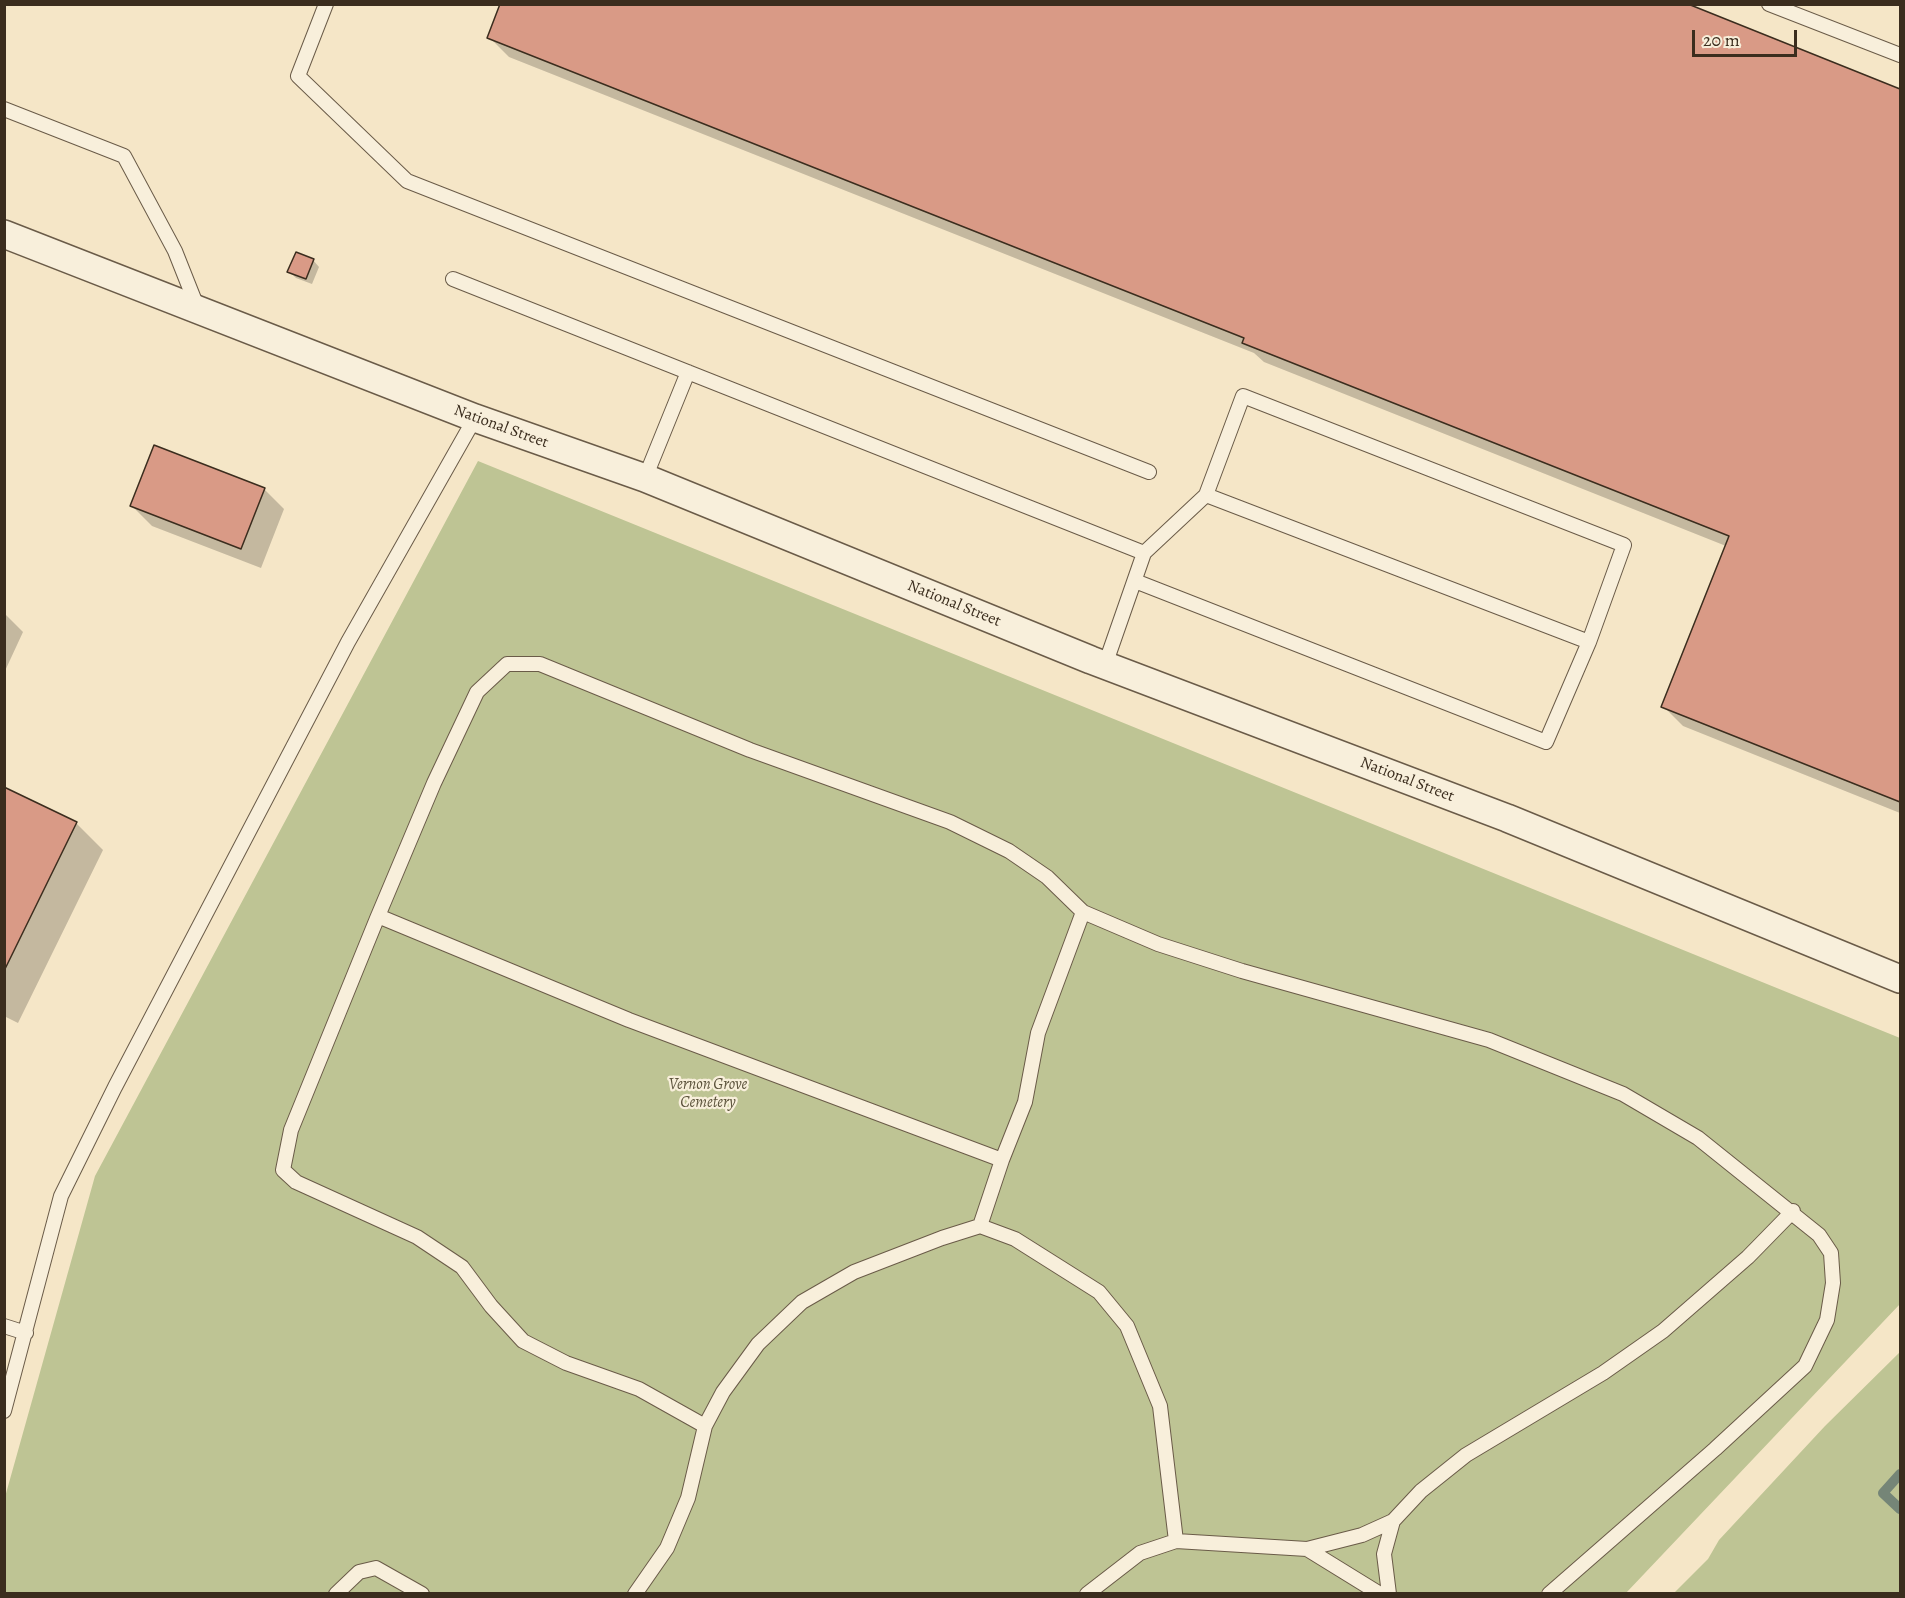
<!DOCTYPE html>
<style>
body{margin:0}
#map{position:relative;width:1905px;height:1598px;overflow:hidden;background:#f5e6c7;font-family:Alegreya,serif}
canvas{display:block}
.frame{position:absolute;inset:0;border:6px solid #3b2d1e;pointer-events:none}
.scale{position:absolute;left:1692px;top:30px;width:105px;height:27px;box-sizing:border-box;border:3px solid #3b2d1e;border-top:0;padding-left:8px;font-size:18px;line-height:21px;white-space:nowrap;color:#3b2d1e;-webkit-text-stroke:4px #f8efdb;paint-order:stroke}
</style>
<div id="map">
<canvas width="1905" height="1598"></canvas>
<div class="frame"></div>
<div class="scale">20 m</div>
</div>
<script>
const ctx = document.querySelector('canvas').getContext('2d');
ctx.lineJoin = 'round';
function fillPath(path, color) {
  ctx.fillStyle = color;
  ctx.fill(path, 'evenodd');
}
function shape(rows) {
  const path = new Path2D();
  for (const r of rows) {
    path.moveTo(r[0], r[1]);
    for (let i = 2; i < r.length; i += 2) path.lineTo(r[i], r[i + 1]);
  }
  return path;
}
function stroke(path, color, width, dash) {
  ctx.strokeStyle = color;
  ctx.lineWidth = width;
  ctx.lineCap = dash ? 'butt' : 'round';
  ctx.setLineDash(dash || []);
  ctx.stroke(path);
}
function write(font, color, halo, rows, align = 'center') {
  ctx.font = font + ' Alegreya,serif';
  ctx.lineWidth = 4.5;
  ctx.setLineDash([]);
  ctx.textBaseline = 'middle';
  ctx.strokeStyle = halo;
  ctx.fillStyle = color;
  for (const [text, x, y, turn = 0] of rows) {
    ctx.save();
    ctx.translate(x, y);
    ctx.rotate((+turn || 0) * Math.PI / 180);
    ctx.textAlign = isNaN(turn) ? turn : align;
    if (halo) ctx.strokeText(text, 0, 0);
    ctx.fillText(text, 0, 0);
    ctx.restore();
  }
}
const green = shape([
 [478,461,1900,1038,1900,1304,1626,1593,5,1594,5,1497,95,1176],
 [1900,1352,1900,1593,1674,1593,1708,1559,1719,1540,1825,1426]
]);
const shadow = shape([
 [1684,4,1900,90,1900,813,1683,726,1663,706,1726,546,1264,362,1254,353,509,57,489,37],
 [313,260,319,267,312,284,296,278,289,271],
 [264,489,284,509,261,568,152,526,132,506],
 [4,613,23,632,4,673],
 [4,788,76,823,103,850,18,1023,4,1016]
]);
const stream = shape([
 [1900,1474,1883,1493,1900,1509]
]);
const building = shape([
 [500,4,1688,4,1900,89,1900,802,1661,707,1729,536,1242,343,1244,338,487,38,500,4],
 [296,252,314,259,306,279,287,272,296,252],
 [154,445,265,488,241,549,130,506,154,445],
 [4,787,77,822,4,971,4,787]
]);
const service = shape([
 [326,4,298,76,407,181,1149,472],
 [1769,4,1900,55],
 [4,109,124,156,175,251,198,309],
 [453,279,1144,553],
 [645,478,688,372],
 [1206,495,1589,642],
 [1105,665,1144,553,1206,495,1243,396,1624,545,1589,642,1546,742,1135,581],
 [378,916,291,1130,283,1170,296,1182,417,1237,462,1267,491,1306,523,1341,566,1363,639,1389,705,1426],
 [1002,1160,1025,1102,1038,1033,1083,912],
 [4,1326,26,1333],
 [4,1411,61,1196,115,1087,348,642,475,418],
 [1176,1541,1307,1549],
 [336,1594,359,1572,376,1568,422,1594],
 [635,1594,667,1548,688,1498,705,1426,723,1392,758,1344,802,1302,854,1272,942,1238,980,1226],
 [1087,1594,1140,1553,1176,1541,1160,1406,1127,1326,1099,1292,1015,1239,980,1226,1002,1160,629,1020,378,916,434,783,477,692,507,664,540,664,750,750,950,822,1009,851,1047,877,1083,912,1158,944,1242,971,1489,1040,1623,1094,1698,1138,1819,1235,1831,1253,1833,1283,1827,1320,1805,1366,1715,1449,1549,1594],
 [1380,1594,1307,1549,1362,1535,1393,1521,1421,1491,1466,1455,1603,1373,1663,1331,1748,1257,1793,1211],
 [1389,1594,1384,1554,1393,1521]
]);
const minor = shape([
 [4,234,475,418,645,478,1091,660,1507,818,1900,979]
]);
const streetNames = [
 ["National Street",501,427,20],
 ["National Street",954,604,22],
 ["National Street",1407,780,21]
];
const parkNames = [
 ["Vernon Grove",708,1085],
 ["Cemetery",708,1103]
];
fillPath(green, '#bec494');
fillPath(shadow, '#0003');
stroke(stream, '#758577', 10);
fillPath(building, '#d99a86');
stroke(building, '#3b2d1e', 1.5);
stroke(service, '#6a5b48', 16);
stroke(minor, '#6a5b48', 30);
stroke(service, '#f8efdb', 14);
stroke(minor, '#f8efdb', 27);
write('16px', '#3b2d1e', '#f8efdb', streetNames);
write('italic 16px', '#5c533c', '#f8efdb', parkNames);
</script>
